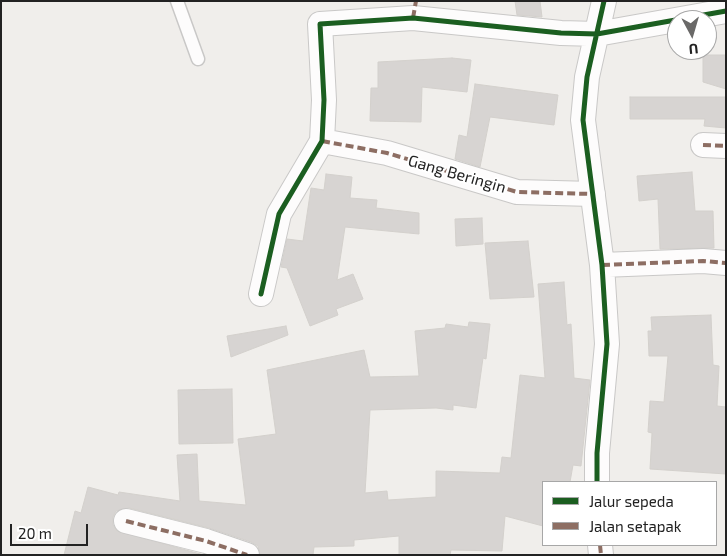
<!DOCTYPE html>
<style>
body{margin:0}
#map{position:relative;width:727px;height:556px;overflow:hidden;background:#f0eeeb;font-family:"Exo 2",sans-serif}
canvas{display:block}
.frame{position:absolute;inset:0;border:2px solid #222;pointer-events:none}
.legend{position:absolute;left:542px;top:481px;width:175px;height:65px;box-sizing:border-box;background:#fff;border:1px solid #a7a7a7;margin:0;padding:6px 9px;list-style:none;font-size:15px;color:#222}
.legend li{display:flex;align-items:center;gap:10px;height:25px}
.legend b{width:25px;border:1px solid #a7a7a7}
.north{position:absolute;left:667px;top:10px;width:50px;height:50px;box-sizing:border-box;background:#fff;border:1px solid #a7a7a7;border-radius:50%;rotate:174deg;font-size:14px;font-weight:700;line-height:20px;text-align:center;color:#222}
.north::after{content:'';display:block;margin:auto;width:18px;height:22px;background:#6a6968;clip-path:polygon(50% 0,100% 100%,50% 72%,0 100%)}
.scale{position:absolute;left:10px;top:524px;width:78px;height:22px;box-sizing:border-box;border:2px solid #222;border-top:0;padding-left:6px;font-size:15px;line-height:18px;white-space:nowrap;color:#222;-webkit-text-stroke:4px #fff;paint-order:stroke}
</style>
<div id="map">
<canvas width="727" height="556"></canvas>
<div class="frame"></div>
<ul class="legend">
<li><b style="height:6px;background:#1b5e20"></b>Jalur sepeda</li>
<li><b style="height:6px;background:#8d6e63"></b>Jalan setapak</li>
</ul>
<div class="north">U</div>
<div class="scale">20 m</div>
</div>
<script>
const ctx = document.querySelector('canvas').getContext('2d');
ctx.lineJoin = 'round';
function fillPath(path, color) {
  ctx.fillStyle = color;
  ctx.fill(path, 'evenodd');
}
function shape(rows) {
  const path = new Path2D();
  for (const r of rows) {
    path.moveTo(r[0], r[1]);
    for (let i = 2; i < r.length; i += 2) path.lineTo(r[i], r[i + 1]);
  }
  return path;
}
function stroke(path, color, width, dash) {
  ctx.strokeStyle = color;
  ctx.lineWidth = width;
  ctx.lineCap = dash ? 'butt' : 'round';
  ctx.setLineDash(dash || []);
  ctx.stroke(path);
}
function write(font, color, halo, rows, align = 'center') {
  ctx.font = font + ' "Exo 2",sans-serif';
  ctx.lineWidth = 4;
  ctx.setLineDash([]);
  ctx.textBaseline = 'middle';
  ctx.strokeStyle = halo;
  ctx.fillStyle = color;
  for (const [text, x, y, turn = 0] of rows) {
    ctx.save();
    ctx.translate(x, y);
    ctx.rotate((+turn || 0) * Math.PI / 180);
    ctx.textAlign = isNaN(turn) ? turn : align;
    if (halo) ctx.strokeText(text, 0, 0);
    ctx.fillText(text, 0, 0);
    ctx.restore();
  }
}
const building = shape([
 [515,1,540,1,542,17,517,15,515,1],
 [703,55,726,55,726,89,703,82,703,55],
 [452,58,471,60,467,92,422,87,421,122,370,121,371,88,378,88,378,62,452,58],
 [475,84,558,95,554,125,490,117,480,167,455,159,459,135,467,137,475,84],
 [630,97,726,97,726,128,704,126,705,119,630,119,630,97],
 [692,172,695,211,713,211,714,248,660,249,658,199,639,201,637,176,692,172],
 [326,174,352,177,350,198,377,200,376,208,419,213,419,234,345,227,337,280,353,274,363,299,336,309,338,315,310,326,287,268,281,267,287,239,303,241,311,188,324,190,326,174],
 [482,218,483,244,456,246,455,219,482,218],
 [528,241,534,297,490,299,485,243,528,241],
 [564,282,567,325,571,324,574,378,590,380,581,466,573,465,570,482,543,482,543,526,505,516,502,551,451,550,450,555,399,555,399,536,354,540,354,546,314,547,313,555,260,555,258,546,251,542,209,528,129,508,116,511,113,517,113,525,117,531,204,555,64,555,75,511,81,513,88,487,118,495,119,492,180,501,177,455,197,454,199,501,246,505,238,439,276,434,267,370,364,350,370,377,419,376,415,331,445,328,446,324,468,327,469,322,490,324,486,359,483,358,476,408,453,405,453,410,436,408,370,410,365,493,387,491,388,500,436,497,436,471,500,473,502,457,511,458,520,375,545,378,538,284,564,282],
 [711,315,713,365,719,366,717,406,726,407,726,474,650,469,652,433,648,432,650,401,664,402,668,356,649,356,648,331,652,331,651,317,711,315],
 [286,326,288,335,231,357,227,336,286,326],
 [232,389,233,443,179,444,178,390,232,389]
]);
const lane = shape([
 [177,1,198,59]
]);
const street = shape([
 [322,141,387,153,517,192,593,194],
 [703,145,726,146],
 [602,265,703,261,726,263],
 [261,294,279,214,322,141,324,100,320,24,413,18,561,33,597,34,726,11],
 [597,482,597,453,607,344,602,265,583,120,587,77,604,1],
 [126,521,206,541,247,555],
 [600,545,601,555]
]);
const quiet = shape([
 [413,18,416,1],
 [322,141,387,153,517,192,593,194],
 [703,145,726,146],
 [602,265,703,261,726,263],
 [126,521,206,541,247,555],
 [600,545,601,555]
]);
const cycleway = shape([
 [261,294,279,214,322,141,324,100,320,24,413,18,561,33,597,34,726,11],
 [597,482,597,453,607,344,602,265,583,120,587,77,604,1]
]);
const streetNames = [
 ["Gang Beringin",457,174,16]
];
fillPath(building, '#d7d4d2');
stroke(building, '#d3d0cc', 1);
stroke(lane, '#c9c8c7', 15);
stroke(street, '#c9c8c7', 26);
stroke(lane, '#fdfcfc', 12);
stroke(street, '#fdfcfc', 24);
stroke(quiet, '#8d6e63', 4, [8, 4]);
stroke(cycleway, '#1b5e20', 5);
write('16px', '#222', '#fff', streetNames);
</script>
